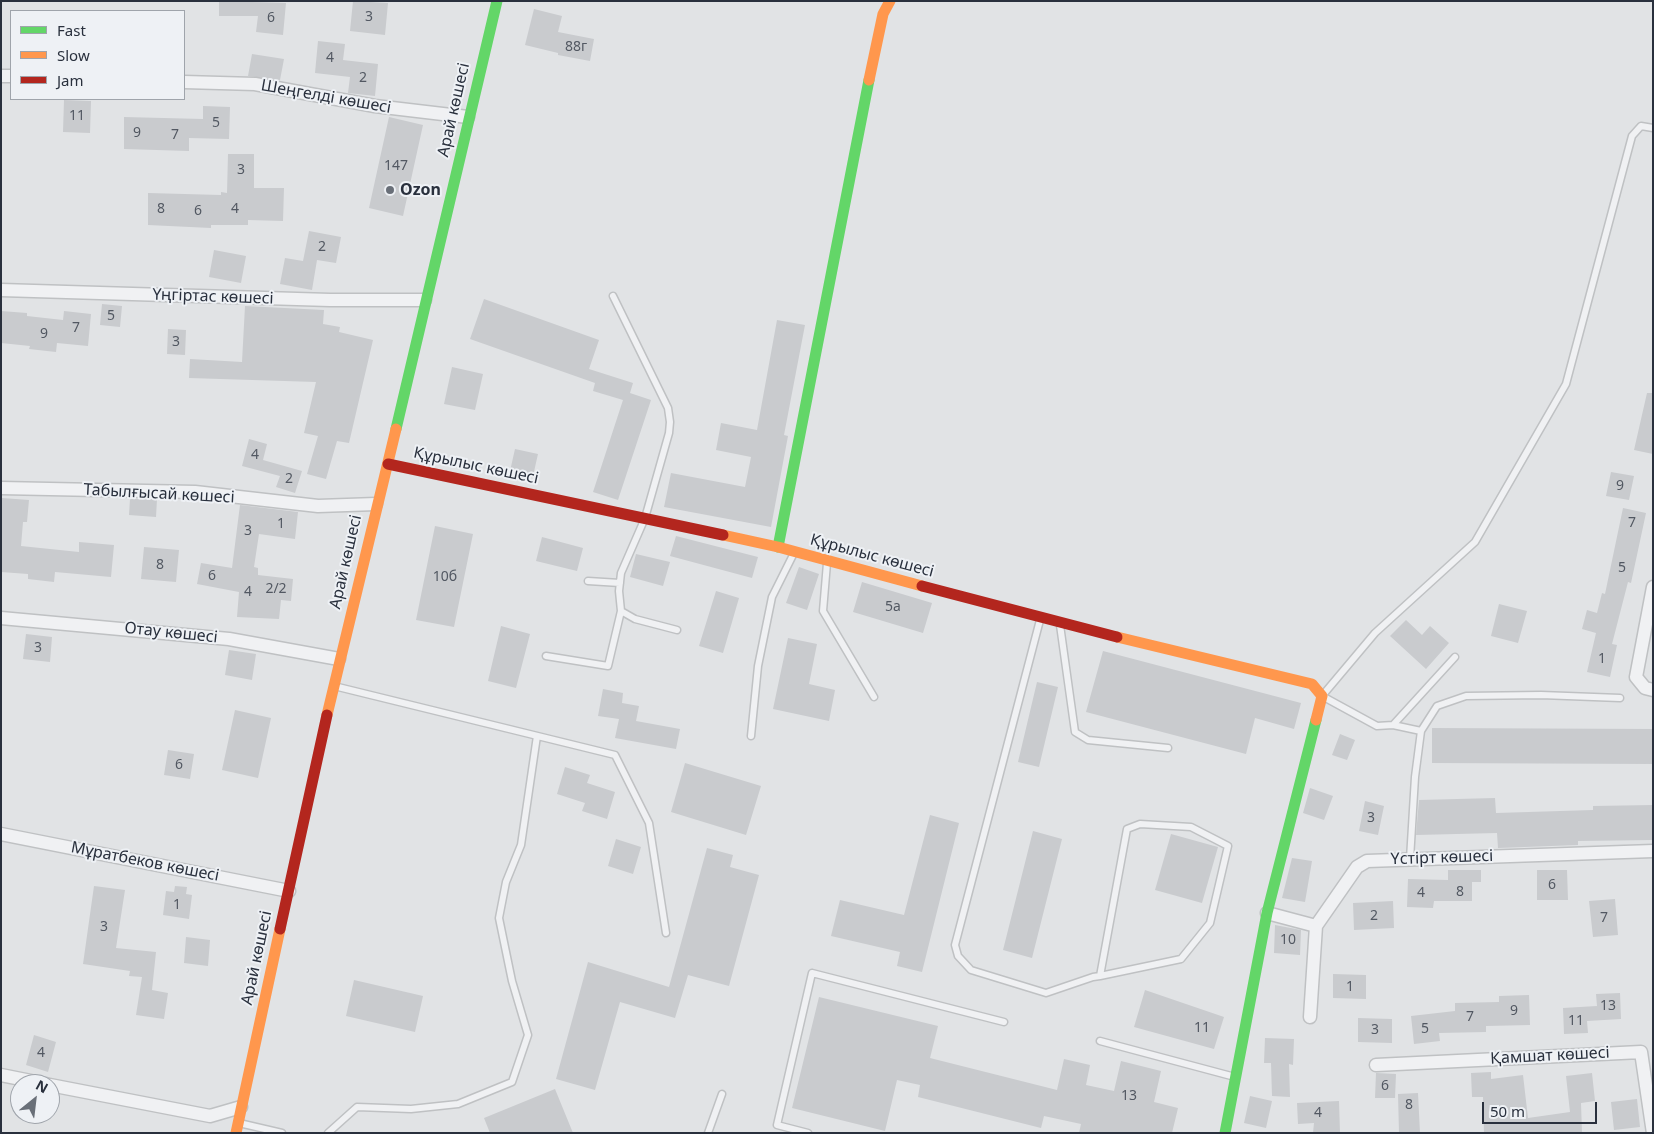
<!DOCTYPE html>
<meta charset="utf-8">
<style>
body{margin:0}
#map{position:relative;width:1654px;height:1134px;overflow:hidden;background:#e1e3e5;font-family:"Noto Sans",sans-serif}
canvas{display:block}
.frame{position:absolute;inset:0;border:2px solid #29303d;pointer-events:none}
.legend{position:absolute;left:10px;top:10px;width:175px;height:90px;box-sizing:border-box;background:#eef1f5;border:1px solid #9fa4ab;margin:0;padding:6px 9px;list-style:none;font-size:15px;color:#29303d}
.legend li{display:flex;align-items:center;gap:10px;height:25px}
.legend b{width:25px;border:1px solid #9fa4ab}
.north{position:absolute;left:10px;top:1074px;width:50px;height:50px;box-sizing:border-box;background:#eef1f5;border:1px solid #9fa4ab;border-radius:50%;rotate:29deg;font-size:14px;font-weight:700;line-height:20px;text-align:center;color:#29303d}
.north::after{content:'';display:block;margin:auto;width:18px;height:22px;background:#696f78;clip-path:polygon(50% 0,100% 100%,50% 72%,0 100%)}
.scale{position:absolute;left:1482px;top:1102px;width:115px;height:22px;box-sizing:border-box;border:2px solid #29303d;border-top:0;padding-left:6px;font-size:15px;line-height:18px;white-space:nowrap;color:#29303d;-webkit-text-stroke:4px #eef1f5;paint-order:stroke}
</style>
<div id="map">
<canvas width="1654" height="1134"></canvas>
<div class="frame"></div>
<ul class="legend">
<li><b style="height:6px;background:#63d668"></b>Fast</li>
<li><b style="height:6px;background:#ff974d"></b>Slow</li>
<li><b style="height:6px;background:#b3261e"></b>Jam</li>
</ul>
<div class="north">N</div>
<div class="scale">50 m</div>
</div>
<script>
const ctx = document.querySelector('canvas').getContext('2d');
ctx.lineJoin = 'round';
function fillPath(path, color) {
  ctx.fillStyle = color;
  ctx.fill(path, 'evenodd');
}
function shape(rows) {
  const path = new Path2D();
  for (const r of rows) {
    path.moveTo(r[0], r[1]);
    for (let i = 2; i < r.length; i += 2) path.lineTo(r[i], r[i + 1]);
  }
  return path;
}
function stroke(path, color, width, dash) {
  ctx.strokeStyle = color;
  ctx.lineWidth = width;
  ctx.lineCap = dash ? 'butt' : 'round';
  ctx.setLineDash(dash || []);
  ctx.stroke(path);
}
function write(font, color, halo, rows, align = 'center') {
  ctx.font = font + ' "Noto Sans",sans-serif';
  ctx.lineWidth = 4;
  ctx.setLineDash([]);
  ctx.textBaseline = 'middle';
  ctx.strokeStyle = halo;
  ctx.fillStyle = color;
  for (const [text, x, y, turn = 0] of rows) {
    ctx.save();
    ctx.translate(x, y);
    ctx.rotate((+turn || 0) * Math.PI / 180);
    ctx.textAlign = isNaN(turn) ? turn : align;
    if (halo) ctx.strokeText(text, 0, 0);
    ctx.fillText(text, 0, 0);
    ctx.restore();
  }
}
const building = shape([
 [219,1,286,3,283,35,256,32,258,16,219,16],
 [353,1,388,3,385,35,350,31],
 [534,9,562,16,558,32,594,39,590,61,558,55,558,53,525,45],
 [318,41,345,44,343,60,378,64,375,96,348,93,350,77,315,73],
 [252,54,284,59,280,80,248,76],
 [64,100,91,101,90,133,63,132],
 [203,106,230,107,229,139,189,138,189,151,124,149,124,117,203,119],
 [389,117,423,125,403,216,369,208],
 [228,154,254,154,254,188,284,188,283,221,248,220,248,225,211,225,211,228,148,225,148,193,221,195,221,192,227,193],
 [309,231,341,237,336,263,317,260,312,290,280,284,285,258,303,261],
 [214,250,246,256,241,283,209,277],
 [484,299,599,340,589,369,633,383,630,393,651,400,618,500,593,492,623,400,593,391,595,383,470,339],
 [102,304,122,306,120,327,100,325],
 [245,306,324,310,323,324,340,327,339,332,373,340,349,443,337,441,326,479,307,474,318,436,304,433,316,382,189,378,190,359,242,362],
 [1,311,27,313,27,316,63,320,64,311,91,314,88,346,57,343,56,352,29,349,30,346,1,343],
 [777,320,805,325,784,435,788,436,771,527,664,507,671,473,745,487,751,457,716,450,721,423,757,430],
 [168,329,186,330,185,355,167,354],
 [452,367,483,374,475,410,444,404],
 [1647,393,1653,393,1653,454,1634,450],
 [249,439,267,444,263,460,302,471,295,493,276,487,280,476,242,466],
 [515,449,538,454,533,476,510,471],
 [1611,472,1634,476,1629,500,1606,496],
 [2,498,29,500,27,522,23,522,21,546,79,552,79,542,114,545,111,577,55,572,54,582,28,579,28,574,1,572],
 [130,499,157,499,156,517,129,515],
 [240,505,298,512,295,539,259,534,254,567,258,568,258,575,293,579,291,601,281,600,279,619,237,617,239,592,197,584,201,563,232,568],
 [1623,508,1646,513,1631,583,1628,582,1612,644,1617,645,1610,677,1587,672,1596,633,1582,629,1587,610,1597,613,1602,593,1605,594],
 [435,526,473,534,454,627,416,620],
 [676,536,758,557,752,578,670,556],
 [542,537,583,548,577,571,536,561],
 [144,547,179,550,176,582,141,579],
 [636,554,670,562,663,586,630,577],
 [799,567,819,574,807,610,786,603],
 [862,582,932,603,923,633,853,612],
 [716,591,739,598,723,653,699,646],
 [1499,604,1527,611,1518,643,1491,636],
 [1406,620,1422,635,1430,626,1449,643,1426,669,1390,636],
 [501,626,530,634,516,688,488,681],
 [26,634,52,637,50,662,23,659],
 [788,638,817,644,809,684,835,690,829,721,773,709],
 [229,650,256,654,252,680,225,675],
 [1103,651,1301,703,1294,729,1255,718,1246,754,1086,712],
 [1037,682,1058,687,1039,767,1018,762],
 [603,689,623,693,622,703,639,706,636,721,680,729,676,749,615,738,619,719,598,716],
 [235,710,271,718,258,778,222,770],
 [1432,728,1653,729,1653,764,1432,763],
 [1340,734,1355,740,1347,760,1332,755],
 [168,750,194,754,190,779,164,775],
 [685,763,761,786,746,835,671,812],
 [565,767,590,775,587,783,615,792,607,819,582,811,585,803,557,794],
 [1310,788,1333,796,1324,820,1303,813],
 [1495,798,1496,813,1593,810,1593,806,1653,805,1653,840,1578,841,1578,845,1498,848,1497,833,1416,835,1419,800],
 [1365,801,1384,806,1378,835,1359,831],
 [930,815,959,823,922,972,897,966,900,952,831,936,840,900,904,915],
 [1033,831,1062,839,1032,958,1003,950],
 [1171,834,1218,847,1202,903,1155,890],
 [616,839,641,847,633,874,608,866],
 [707,848,733,855,730,867,759,875,729,986,688,975,675,1018,620,1002,595,1090,556,1079,588,962,669,987],
 [1292,858,1312,861,1305,902,1282,898],
 [1448,870,1481,870,1481,882,1472,882,1472,901,1434,901,1433,908,1407,907,1408,879,1448,880],
 [1537,870,1567,870,1568,900,1537,900],
 [94,886,125,890,116,948,156,952,152,990,168,993,164,1019,136,1015,142,977,129,976,130,971,83,964],
 [175,886,187,887,186,894,192,895,189,919,163,915,166,891,174,892],
 [1615,899,1618,935,1593,937,1589,901],
 [1393,901,1394,928,1354,930,1353,903],
 [1275,925,1301,930,1300,955,1274,953],
 [186,937,210,940,208,966,184,963],
 [1333,974,1366,975,1366,999,1333,998],
 [354,980,423,996,415,1032,346,1016],
 [1145,990,1224,1017,1214,1049,1134,1027],
 [1620,993,1621,1019,1587,1021,1588,1033,1564,1034,1563,1008,1597,1006,1596,994],
 [1529,995,1530,1025,1486,1026,1486,1032,1439,1033,1440,1041,1414,1044,1411,1016,1455,1011,1455,1003,1499,1002,1499,996],
 [819,997,938,1026,930,1058,1057,1090,1064,1059,1090,1065,1086,1085,1114,1091,1121,1061,1161,1071,1154,1102,1178,1108,1172,1133,1079,1133,1081,1124,1044,1116,1041,1128,918,1097,920,1085,897,1080,885,1131,792,1108],
 [1358,1018,1392,1019,1392,1043,1358,1042],
 [34,1035,56,1042,48,1072,26,1065],
 [1265,1038,1294,1039,1293,1065,1289,1064,1290,1097,1272,1096,1271,1063,1264,1063],
 [1491,1072,1491,1079,1523,1075,1528,1118,1570,1112,1566,1076,1592,1073,1595,1101,1581,1103,1582,1133,1484,1133,1483,1097,1472,1097,1471,1073],
 [1376,1073,1396,1074,1395,1098,1375,1098],
 [555,1089,573,1133,490,1133,484,1118],
 [1418,1093,1420,1133,1399,1133,1398,1094],
 [1250,1096,1272,1101,1266,1128,1244,1123],
 [1637,1099,1640,1127,1614,1130,1611,1102],
 [1339,1101,1340,1133,1313,1133,1314,1123,1298,1124,1297,1103]
]);
const lane = shape([
 [613,296,668,408,670,422,669,433,645,518,621,573,619,591,621,611,635,619,677,630],
 [827,563,823,611,874,697],
 [588,581,620,583],
 [1040,620,955,945,958,956,971,970,1046,993,1093,977,1100,976,1181,959,1210,923,1228,846,1191,827,1140,824,1127,829,1100,976],
 [1060,625,1075,732,1088,740,1168,748],
 [546,656,608,666,621,611],
 [1455,657,1393,725,1377,726,1322,696,1375,633,1475,542,1566,384,1632,136,1641,126,1653,128],
 [334,686,615,755,649,823,666,933],
 [1393,725,1421,731],
 [751,736,758,666,772,597,794,553],
 [1410,859,1415,777,1421,731,1437,706,1466,696,1541,695,1620,698],
 [1100,1041,1235,1077],
 [239,1123,282,1133],
 [328,1133,357,1107,411,1109,458,1104,512,1082,528,1035,512,981,499,918,506,882,521,845,537,736],
 [708,1133,722,1094],
 [808,1133,777,1125,812,973,1004,1022]
]);
const street = shape([
 [1,76,11,76],
 [184,82,255,84,375,106,468,117],
 [1,290,330,300,425,300],
 [1,488,195,492,318,506,376,504],
 [1653,587,1636,677,1645,688,1653,690],
 [1,618,229,639,339,659],
 [1,834,289,891],
 [1267,913,1316,926,1357,867,1367,861,1653,851],
 [1310,1017,1316,926],
 [1376,1065,1641,1052,1653,1133],
 [1,1075,46,1084],
 [50,1085,210,1116,241,1107]
]);
const fast = shape([
 [396,429,497,1],
 [778,547,869,80],
 [1225,1133,1267,913,1316,720]
]);
const slow = shape([
 [869,80,883,14,890,1],
 [723,535,778,547,922,586],
 [1117,637,1312,684,1322,696,1316,720],
 [327,715,396,429],
 [236,1133,280,929]
]);
const jam = shape([
 [388,464,723,535],
 [922,586,1117,637],
 [280,929,327,715]
]);
const markers = [
 [390,190,5,"#696f78"]
];
const numberNames = [
 ["3",369,17],
 ["6",271,18],
 ["88г",576,47],
 ["4",330,58],
 ["2",363,78],
 ["11",77,116],
 ["5",216,123],
 ["9",137,133],
 ["7",175,135],
 ["147",396,166],
 ["3",241,170],
 ["8",161,209],
 ["4",235,209],
 ["6",198,211],
 ["2",322,247],
 ["5",111,316],
 ["7",76,328],
 ["9",44,334],
 ["3",176,342],
 ["4",255,455],
 ["2",289,479],
 ["9",1620,486],
 ["7",1632,523],
 ["1",281,524],
 ["3",248,531],
 ["8",160,565],
 ["5",1622,568],
 ["6",212,576],
 ["10б",445,577],
 ["2/2",276,589],
 ["4",248,592],
 ["5а",893,607],
 ["3",38,648],
 ["1",1602,659],
 ["6",179,765],
 ["3",1371,818],
 ["6",1552,885],
 ["8",1460,892],
 ["4",1421,893],
 ["1",177,905],
 ["2",1374,916],
 ["7",1604,918],
 ["3",104,927],
 ["10",1288,940],
 ["1",1350,987],
 ["13",1608,1006],
 ["9",1514,1011],
 ["7",1470,1017],
 ["11",1576,1021],
 ["11",1202,1028],
 ["5",1425,1029],
 ["3",1375,1030],
 ["4",41,1053],
 ["6",1385,1086],
 ["13",1129,1096],
 ["8",1409,1105],
 ["4",1318,1113]
];
const streetNames = [
 ["Шеңгелді көшесі",326,97,10],
 ["Арай көшесі",454,110,-77],
 ["Үңгіртас көшесі",213,297,2],
 ["Құрылыс көшесі",476,466,12],
 ["Табылғысай көшесі",159,494,3],
 ["Құрылыс көшесі",872,556,15],
 ["Арай көшесі",346,562,-77],
 ["Отау көшесі",171,633,6],
 ["Үстірт көшесі",1442,858,-2],
 ["Мұратбеков көшесі",145,862,11],
 ["Арай көшесі",257,958,-78],
 ["Қамшат көшесі",1550,1056,-3]
];
const poiNames = [
 ["Ozon",400,190]
];
fillPath(building, '#c9cbce');
stroke(lane, '#bfc1c3', 9);
stroke(street, '#bfc1c3', 15);
stroke(lane, '#f0f1f3', 6);
stroke(street, '#f0f1f3', 12);
stroke(fast, '#63d668', 11);
stroke(slow, '#ff974d', 11);
stroke(jam, '#b3261e', 11);
for (const [x, y, r, color] of markers) {
  const dot = new Path2D();
  dot.arc(x, y, r, 0, 2 * Math.PI);
  ctx.fillStyle = color;
  ctx.fill(dot);
  stroke(dot, '#eef1f5', 2);
}
write('14px', '#525862', null, numberNames);
write('16px', '#29303d', '#eef1f5', streetNames);
write('bold 16px', '#29303d', '#eef1f5', poiNames, 'left');
</script>
